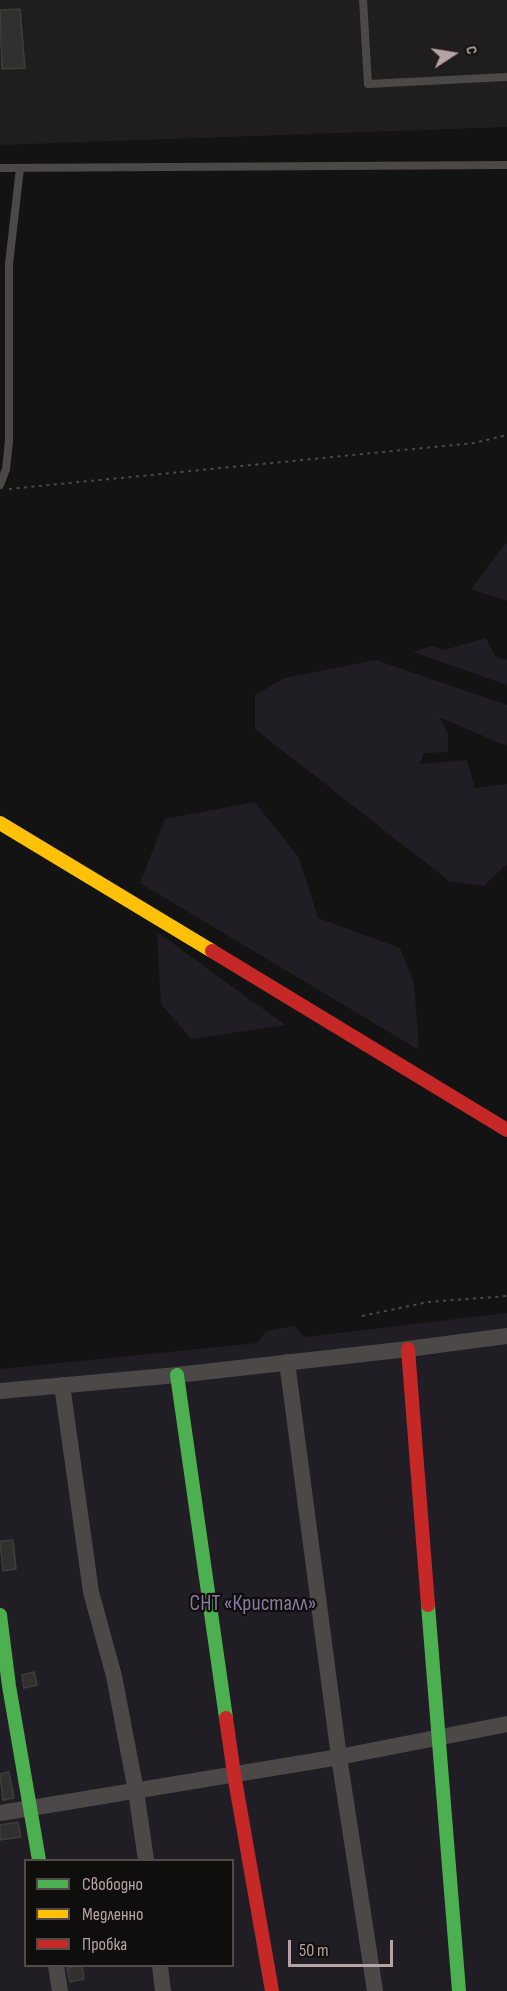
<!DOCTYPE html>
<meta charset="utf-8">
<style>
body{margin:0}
#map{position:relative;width:507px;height:1991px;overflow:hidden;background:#131313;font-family:"Sofia Sans Condensed",sans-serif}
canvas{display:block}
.legend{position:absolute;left:24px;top:1859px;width:210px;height:108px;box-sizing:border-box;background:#0f0e0d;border:2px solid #524a49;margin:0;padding:8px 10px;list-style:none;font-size:18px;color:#b6a3a3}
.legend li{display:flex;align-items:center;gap:12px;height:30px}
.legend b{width:30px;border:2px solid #524a49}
.north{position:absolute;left:423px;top:24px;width:60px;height:60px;-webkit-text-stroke:4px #0f0e0d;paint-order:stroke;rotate:78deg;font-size:16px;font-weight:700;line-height:24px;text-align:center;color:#b6a3a3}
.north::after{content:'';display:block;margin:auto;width:21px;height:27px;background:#b6a3a3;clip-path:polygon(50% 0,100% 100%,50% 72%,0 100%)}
.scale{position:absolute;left:288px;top:1940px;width:105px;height:27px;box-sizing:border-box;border:3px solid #b6a3a3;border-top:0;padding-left:8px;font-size:18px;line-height:21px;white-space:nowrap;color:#b6a3a3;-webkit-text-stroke:4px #0f0e0d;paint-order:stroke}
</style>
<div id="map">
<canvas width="507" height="1991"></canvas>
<ul class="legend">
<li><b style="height:8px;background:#4caf50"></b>Свободно</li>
<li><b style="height:8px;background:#ffc107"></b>Медленно</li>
<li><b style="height:8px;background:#c62828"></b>Пробка</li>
</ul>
<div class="north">С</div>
<div class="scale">50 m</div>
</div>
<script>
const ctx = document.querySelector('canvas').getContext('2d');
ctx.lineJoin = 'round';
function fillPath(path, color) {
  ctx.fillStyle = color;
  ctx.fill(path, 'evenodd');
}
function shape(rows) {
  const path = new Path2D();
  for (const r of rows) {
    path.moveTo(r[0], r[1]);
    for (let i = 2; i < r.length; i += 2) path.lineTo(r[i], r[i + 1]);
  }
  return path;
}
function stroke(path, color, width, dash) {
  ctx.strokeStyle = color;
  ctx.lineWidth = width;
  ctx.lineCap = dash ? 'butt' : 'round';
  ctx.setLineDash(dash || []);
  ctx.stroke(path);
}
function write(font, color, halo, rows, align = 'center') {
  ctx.font = font + ' "Sofia Sans Condensed",sans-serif';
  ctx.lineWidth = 4.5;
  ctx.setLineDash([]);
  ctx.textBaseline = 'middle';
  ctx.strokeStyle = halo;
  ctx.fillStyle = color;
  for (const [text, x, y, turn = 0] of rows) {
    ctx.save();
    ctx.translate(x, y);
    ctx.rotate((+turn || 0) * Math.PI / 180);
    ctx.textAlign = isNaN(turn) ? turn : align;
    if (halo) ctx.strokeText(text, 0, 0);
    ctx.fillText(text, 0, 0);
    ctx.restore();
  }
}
const built = shape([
 [0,0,507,0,507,127,0,145]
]);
const green = shape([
 [507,543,507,601,471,589,505,544],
 [486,638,496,657,507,660,507,685,413,652,431,646,444,650],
 [376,660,507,705,507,746,439,717,448,734,448,752,424,753,420,764,467,760,475,788,507,784,507,864,484,886,449,881,255,729,255,695,285,678],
 [255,802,299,858,318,918,400,948,414,983,419,1050,140,883,165,819],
 [157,932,285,1025,191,1039,161,1004],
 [507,1313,507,1991,0,1991,0,1369,257,1343,266,1331,294,1326,305,1337],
 [26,1860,232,1860,232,1966,26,1966]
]);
const building = shape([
 [20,9,25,68,2,69,0,10,20,9],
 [13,1540,16,1569,3,1571,0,1541,13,1540],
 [34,1672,37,1685,24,1688,22,1675,34,1672],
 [9,1772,14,1798,3,1800,0,1774,9,1772],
 [18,1822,21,1837,0,1840,0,1825,18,1822],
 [82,1965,84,1979,70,1982,67,1968,82,1965]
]);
const path = shape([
 [9,489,474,443,507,435],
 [362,1316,428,1302,507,1296]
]);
const lane = shape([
 [363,0,368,84,507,77],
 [0,168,507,165],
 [0,485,6,469,9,441,9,264,20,168]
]);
const street = shape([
 [287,1362,339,1757,375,1991],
 [62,1385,91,1592,114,1676,136,1791,146,1860],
 [0,1391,177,1375,408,1349,507,1336],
 [0,1813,339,1757,507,1724],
 [56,1966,60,1991],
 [160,1966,163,1991]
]);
const fast = shape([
 [177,1375,226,1718],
 [428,1605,459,1991],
 [0,1615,9,1686,39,1860]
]);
const slow = shape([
 [0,823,212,951]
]);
const jam = shape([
 [212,951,507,1130],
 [408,1349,428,1605],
 [226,1718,234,1774,272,1991]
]);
const parkNames = [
 ["СНТ «Кристалл»",253,1604]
];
fillPath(built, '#1f1d1d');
fillPath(green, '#211d25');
fillPath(building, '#322f2f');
stroke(building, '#403c3c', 1.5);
stroke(path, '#4e4949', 2, [3, 4.5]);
stroke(lane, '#4c4847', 8);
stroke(street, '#4c4847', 16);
stroke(fast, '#4caf50', 14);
stroke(slow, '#ffc107', 14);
stroke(jam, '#c62828', 14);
write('22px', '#8978a3', '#0f0e0d', parkNames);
</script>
